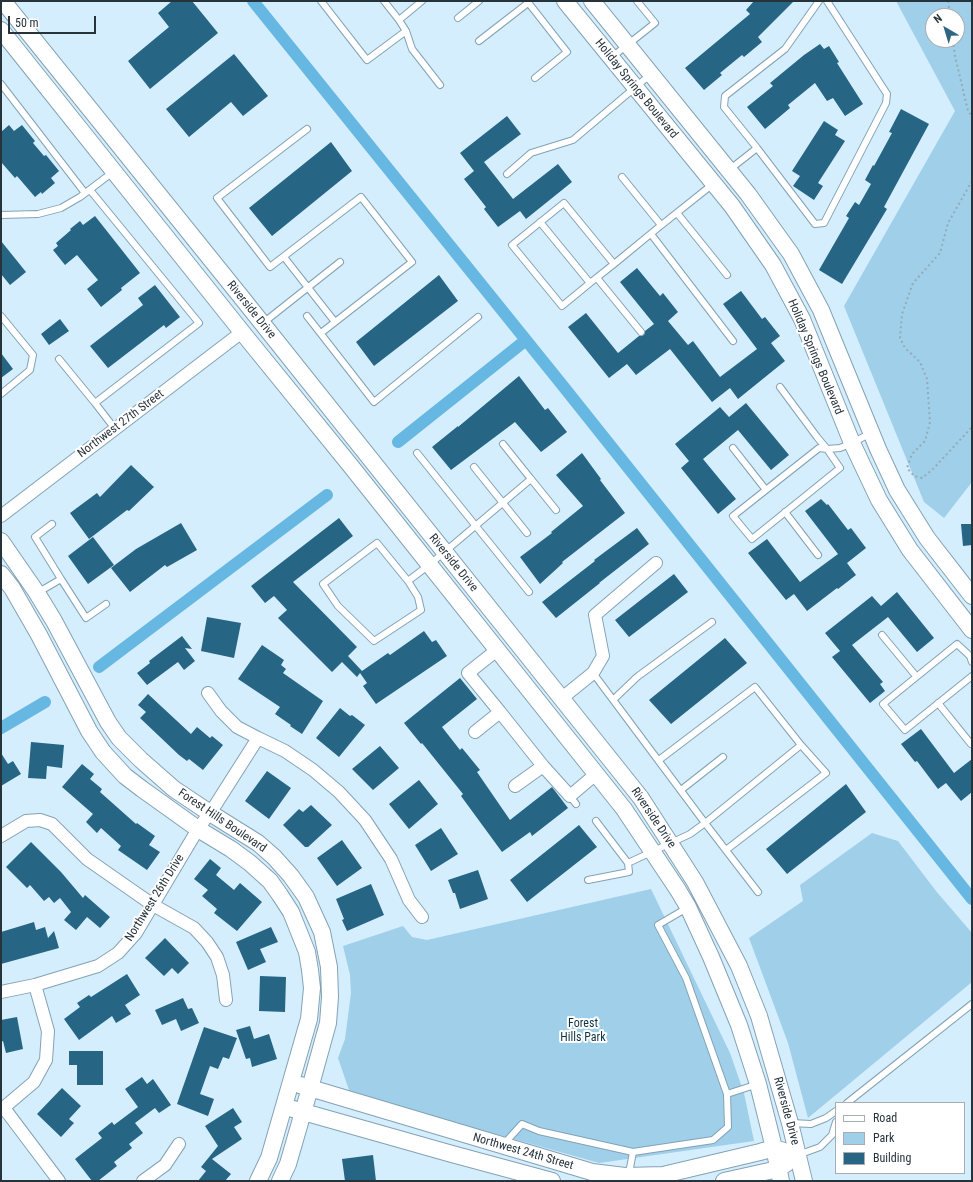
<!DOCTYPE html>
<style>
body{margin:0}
#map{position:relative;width:973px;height:1182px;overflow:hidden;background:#d4eefe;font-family:"Roboto Condensed",sans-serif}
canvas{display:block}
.frame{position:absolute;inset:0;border:2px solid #26333b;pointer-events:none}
.legend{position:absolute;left:835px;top:1102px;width:130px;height:72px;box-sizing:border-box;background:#fff;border:1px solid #a8adb1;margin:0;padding:5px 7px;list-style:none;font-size:12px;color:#26333b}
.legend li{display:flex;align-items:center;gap:8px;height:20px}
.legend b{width:20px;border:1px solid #a8adb1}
.north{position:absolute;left:925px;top:8px;width:40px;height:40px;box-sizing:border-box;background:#fff;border:1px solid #a8adb1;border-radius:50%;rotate:322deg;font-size:11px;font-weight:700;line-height:16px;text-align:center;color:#26333b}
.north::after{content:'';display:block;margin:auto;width:14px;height:18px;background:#306581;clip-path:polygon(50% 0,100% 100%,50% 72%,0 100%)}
.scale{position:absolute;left:8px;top:16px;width:88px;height:18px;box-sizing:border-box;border:2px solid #26333b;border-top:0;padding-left:5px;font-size:12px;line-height:14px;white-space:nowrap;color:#26333b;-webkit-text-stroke:3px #fff;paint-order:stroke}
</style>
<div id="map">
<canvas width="973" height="1182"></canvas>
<div class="frame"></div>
<ul class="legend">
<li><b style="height:5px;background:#fff"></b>Road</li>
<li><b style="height:11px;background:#a0cfe9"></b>Park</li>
<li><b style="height:11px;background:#266584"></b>Building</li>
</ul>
<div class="north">N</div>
<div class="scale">50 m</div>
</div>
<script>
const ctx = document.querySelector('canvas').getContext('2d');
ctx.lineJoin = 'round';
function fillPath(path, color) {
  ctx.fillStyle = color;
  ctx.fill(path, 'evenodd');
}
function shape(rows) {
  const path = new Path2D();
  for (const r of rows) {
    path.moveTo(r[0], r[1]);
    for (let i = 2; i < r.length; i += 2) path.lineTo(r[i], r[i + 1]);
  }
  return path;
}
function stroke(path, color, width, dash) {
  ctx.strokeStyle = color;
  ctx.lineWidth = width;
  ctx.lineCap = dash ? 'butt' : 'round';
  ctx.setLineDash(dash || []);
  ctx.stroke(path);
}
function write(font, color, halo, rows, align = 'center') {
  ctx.font = font + ' "Roboto Condensed",sans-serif';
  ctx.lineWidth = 4;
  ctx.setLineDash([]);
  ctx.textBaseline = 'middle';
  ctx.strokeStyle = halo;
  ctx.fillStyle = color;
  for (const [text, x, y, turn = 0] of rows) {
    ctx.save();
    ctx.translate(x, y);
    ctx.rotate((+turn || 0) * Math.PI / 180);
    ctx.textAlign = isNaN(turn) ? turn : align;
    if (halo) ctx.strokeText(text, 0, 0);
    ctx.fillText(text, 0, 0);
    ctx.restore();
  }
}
const green = shape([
 [896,1,972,1,972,482,944,518,924,502,844,306,955,111],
 [933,16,957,16,957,40,933,40],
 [872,833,898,841,936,891,972,933,972,982,808,1118,788,1043,749,938,803,901,800,885],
 [651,889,730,1053,744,1093,754,1141,599,1163,350,1093,338,1058,345,1039,351,993,350,975,343,946,403,926,412,937,427,940]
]);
const canal = shape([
 [253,1,563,386,972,899],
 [398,442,526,340],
 [99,667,327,495],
 [1,728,45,702]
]);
const building = shape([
 [172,1,192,1,218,33,150,89,128,61,169,27,158,13],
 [754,1,794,1,758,37,762,42,744,57,742,55,720,73,722,75,704,90,685,68,750,14,746,10],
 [820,44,824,49,829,46,839,62,837,63,863,104,845,116,833,98,827,101,815,83,788,105,790,108,765,129,747,107,773,86,770,83,804,55],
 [234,54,268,96,243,116,231,102,189,137,166,109],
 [901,109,929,124,884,207,887,209,842,284,819,270,849,218,846,216,855,202,859,205,871,184,865,180,873,165,874,166,892,133,889,132],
 [507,116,521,134,484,162,513,199,558,164,572,182,526,219,520,211,498,227,484,209,486,207,464,179,474,171,460,153],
 [824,121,838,130,835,135,845,141,818,183,823,186,814,200,793,186,800,176,792,171],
 [9,125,14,131,22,125,35,141,33,143,44,156,46,155,59,171,51,178,55,183,42,194,41,192,35,197,17,176,15,178,1,162,1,132],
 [331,142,352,171,272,236,249,208],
 [95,216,140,273,121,288,122,290,101,307,87,289,98,280,77,255,65,265,53,250,58,246,56,243,71,230,70,229,80,221,83,225],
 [1,241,26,272,10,285,1,274],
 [637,268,660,296,663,293,678,312,668,321,688,345,693,341,720,377,757,349,723,304,741,291,762,319,765,317,780,336,771,343,785,361,738,399,730,388,712,402,670,349,636,375,627,364,609,378,568,327,586,313,618,353,639,336,641,336,644,335,645,331,654,324,620,282],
 [439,275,458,301,374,366,356,342],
 [155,285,180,317,166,328,164,325,108,368,90,346,143,305,138,298],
 [60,319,69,331,49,345,41,334],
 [1,353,13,369,1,378],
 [519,376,545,410,548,408,567,432,541,452,515,422,451,470,432,447,458,426,458,427],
 [746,403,789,455,771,470,738,430,703,459,736,499,718,514,681,468,689,461,675,444,720,407,729,417],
 [582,453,601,479,600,480,625,513,562,562,563,563,540,584,520,557,552,533,551,532,583,506,556,475],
 [131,465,154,487,129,511,127,510,89,539,70,513,97,493,100,497],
 [821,499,827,505,828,504,848,530,851,528,866,548,847,563,856,575,838,589,837,588,807,611,794,594,786,600,748,553,767,539,800,582,838,554,805,511],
 [339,518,353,536,293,582,357,647,348,656,362,671,388,653,390,655,424,631,432,642,436,640,447,656,376,704,363,686,367,683,360,673,357,677,342,662,332,672,278,618,287,610,274,596,265,603,251,586],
 [181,523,197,550,167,567,165,565,130,592,111,568,136,549],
 [961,524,972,524,972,545,963,546],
 [637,528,649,544,599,583,600,583,556,618,542,602,595,561,594,560],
 [93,537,114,565,88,584,68,556],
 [674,574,688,592,629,637,615,620],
 [897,592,934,638,917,652,888,617,852,645,883,682,880,684,885,691,870,703,832,657,840,651,825,633,872,596,881,606],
 [207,617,241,623,234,658,201,651],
 [182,636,192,649,185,648,195,661,184,670,178,662,147,685,137,673,150,663,149,661],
 [725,638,747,663,671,724,649,700],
 [262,645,284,660,281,665,286,669,283,673,323,701,302,734,290,726,291,725,275,714,280,707,238,679],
 [460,678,477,699,442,727,460,750,462,748,480,770,477,772,510,820,552,787,568,808,532,836,530,832,502,852,461,796,463,794,422,743,421,744,404,723],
 [148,694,191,734,197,727,210,738,212,736,223,745,203,770,189,759,187,761,179,755,140,718,146,712,138,705],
 [340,708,350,716,352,715,365,725,339,757,316,738],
 [921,729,954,773,972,759,972,792,961,801,946,783,938,789,917,761,915,762,901,744],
 [31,742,64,745,62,768,47,766,46,779,28,778],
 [380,746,399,768,373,790,352,769],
 [1,753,8,764,13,761,21,774,1,786],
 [82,764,94,774,90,779,102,789,100,792,136,824,137,823,155,836,149,845,160,852,147,870,118,850,121,846,101,828,97,833,86,822,93,814,62,787],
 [267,771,291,788,269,819,245,801],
 [419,780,438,804,409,829,389,804],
 [846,784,866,812,787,874,766,849],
 [311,805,332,825,308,847,305,847,283,825,299,809,303,812],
 [579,825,597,847,527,902,510,880],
 [441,828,458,854,431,871,415,845],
 [342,840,362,868,337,886,317,858],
 [31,842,61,872,83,898,85,895,110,917,100,928,87,917,76,930,64,920,71,912,60,898,54,903,49,897,44,901,30,885,27,888,6,867],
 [210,859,221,868,216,875,234,890,240,883,262,902,237,931,214,913,217,909,202,896,208,890,194,879],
 [478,870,488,899,460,909,455,893,453,893,448,880],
 [371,884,384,915,347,931,342,920,344,919,336,899],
 [34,922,36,930,45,927,48,938,54,931,59,948,1,964,1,932],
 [271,927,278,942,260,949,266,962,248,970,236,942],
 [165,938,189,963,178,974,172,968,164,976,145,958],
 [127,974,140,995,125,1005,131,1014,116,1023,112,1016,79,1040,64,1019,80,1007,77,1003,89,995,91,997],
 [260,976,286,977,285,1012,259,1011],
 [183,998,188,1009,192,1008,199,1023,181,1031,176,1019,162,1025,155,1010],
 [17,1017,23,1049,6,1053,3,1041,1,1042,1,1020],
 [250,1026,254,1039,269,1034,277,1059,252,1067,250,1058,246,1059,236,1030],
 [204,1027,237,1038,229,1059,223,1057,218,1069,210,1066,200,1094,214,1099,208,1116,177,1104],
 [69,1051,103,1051,103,1085,77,1085,77,1065,69,1065],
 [142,1077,147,1084,153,1079,171,1105,159,1113,155,1108,135,1123,143,1133,129,1144,132,1148,114,1162,117,1166,98,1181,92,1181,75,1159,102,1138,98,1133,112,1122,114,1125,138,1107,125,1089],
 [62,1088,81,1106,69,1119,74,1123,61,1137,37,1114],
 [233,1108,242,1122,234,1127,242,1139,212,1159,231,1174,225,1181,198,1181,206,1171,201,1167,218,1146,205,1126],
 [373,1155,376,1181,345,1181,342,1159]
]);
const path = shape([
 [948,1,950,16],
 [953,40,955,56,968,111,972,116],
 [972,181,948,223,940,253,913,283,902,314,900,338,905,348,920,362,927,379,930,422,925,441,912,454,907,468,914,476,922,478,933,469,972,427]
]);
const service = shape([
 [321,1,367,60,406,31,399,20,384,1],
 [527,1,567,52,535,78],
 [819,1,785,49,725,96,724,107,757,148,815,224,824,223,886,103,887,94,827,1],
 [458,18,479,1],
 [399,20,422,1],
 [406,31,412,49,440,85],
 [479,41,528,3],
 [612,57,655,23,637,1],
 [1,84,85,193],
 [307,129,217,198,270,267,361,197,412,262,321,333],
 [729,170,757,148],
 [507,174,531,153,573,140,651,74],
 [622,177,661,225],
 [90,190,199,323,95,403,115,429],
 [677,213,727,275],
 [1,215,38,214,61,208,80,197,113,172],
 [540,222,590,283],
 [651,234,733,341],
 [284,257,335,322],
 [614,264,564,203,512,245,562,306,590,283,614,264,659,227,713,184],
 [597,278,641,332],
 [1,316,33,355,30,370,1,394],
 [307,316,374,402,478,317],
 [263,323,340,262],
 [59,359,95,403],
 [780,387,817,437,827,449,840,468,752,539,733,516,819,448,827,449,840,448,852,443,871,433],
 [503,444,531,479],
 [733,448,766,490],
 [417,453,529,592],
 [474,467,527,533],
 [785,512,818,555],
 [61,579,86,618,106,604],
 [408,581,418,597,421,610,374,641,338,606,323,584,377,543,408,581,429,565,531,479,556,510],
 [37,593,61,579,35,537,52,524],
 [882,635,916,676],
 [972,662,970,656,957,644,883,704,905,730,972,676],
 [593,673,705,823,690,834,628,863,596,821],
 [614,699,637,677,712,622],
 [938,703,971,744],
 [659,760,755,687,801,745,705,823,758,892],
 [681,790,723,757],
 [570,796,576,804],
 [726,850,826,773,801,745],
 [588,880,629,872,628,863],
 [727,1094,758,1084],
 [847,1103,972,1004],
 [791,1123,811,1124,826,1118,836,1111],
 [503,1145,522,1124,539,1131,633,1152],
 [798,1155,820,1147,832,1135,836,1122],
 [627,1173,630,1168,633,1152,713,1140,728,1127,727,1094,686,978,658,925,687,908]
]);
const minor = shape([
 [1,516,242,332],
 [208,693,221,711,237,727,258,738,285,751,313,770,339,792,365,820,391,859,409,900,422,917],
 [562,698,593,673,603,656,595,615,656,563],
 [500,712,543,766,515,786],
 [475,732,500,712,468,673,497,650],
 [543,766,570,796,596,774],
 [1,836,26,821,40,820,52,824,87,859,153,905,194,928,207,942,217,957,223,975,226,1000],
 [1,992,35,985,98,966,118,953,136,933,198,829,216,804,258,738],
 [4,1108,59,1181],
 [1,1110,34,1082,46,1060,48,1031,35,985],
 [143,1181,165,1165,179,1144]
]);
const tertiary = shape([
 [3,1,242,298,641,798,695,882,739,966,759,1016,790,1123,804,1181],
 [565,1,732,206,773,265,802,319,852,443,879,500,910,550,972,630],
 [592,1,748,194,791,254,821,310,878,449,897,490,927,538,972,596],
 [1,30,242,332,350,465,624,809,678,890,688,907,711,957,739,1025,758,1084,774,1148,781,1181],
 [1,541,37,593,54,621,108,722,119,738,141,760,174,789,210,813,258,843,274,857,291,876,306,897,322,932,329,967,330,997,328,1023,310,1088,288,1164,280,1181],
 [1,574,12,588,39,635,89,731,103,752,125,776,142,789,198,829,231,849,250,863,270,881,280,895,291,912,307,952,310,970,312,988,309,1019,269,1158,258,1181],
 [300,1085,592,1172,625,1176,663,1175,760,1152,774,1148,784,1151],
 [293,1109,452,1154,552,1181],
 [724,1181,778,1169,787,1163]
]);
const streetNames = [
 ["Holiday Springs Boulevard",636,89,51],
 ["Riverside Drive",251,310,51],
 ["Holiday Springs Boulevard",815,357,67],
 ["Northwest 27th Street",121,424,-37],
 ["Riverside Drive",453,563,51],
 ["Riverside Drive",653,818,56],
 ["Forest Hills Boulevard",222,821,34],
 ["Northwest 26th Drive",155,898,-58],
 ["Riverside Drive",786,1111,75],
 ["Northwest 24th Street",523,1152,16]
];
const parkNames = [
 ["Forest",583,1024],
 ["Hills Park",583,1038]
];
fillPath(green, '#a0cfe9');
stroke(canal, '#66b7e2', 12);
fillPath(building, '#266584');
stroke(service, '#83a2b5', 8);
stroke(minor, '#83a2b5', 14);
stroke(tertiary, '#83a2b5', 18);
stroke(path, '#95aab7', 2, [2, 3]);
stroke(service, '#fff', 6);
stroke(minor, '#fff', 12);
stroke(tertiary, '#fff', 16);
write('12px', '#26333b', '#fff', streetNames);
write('12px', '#0c3143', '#fff', parkNames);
</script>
